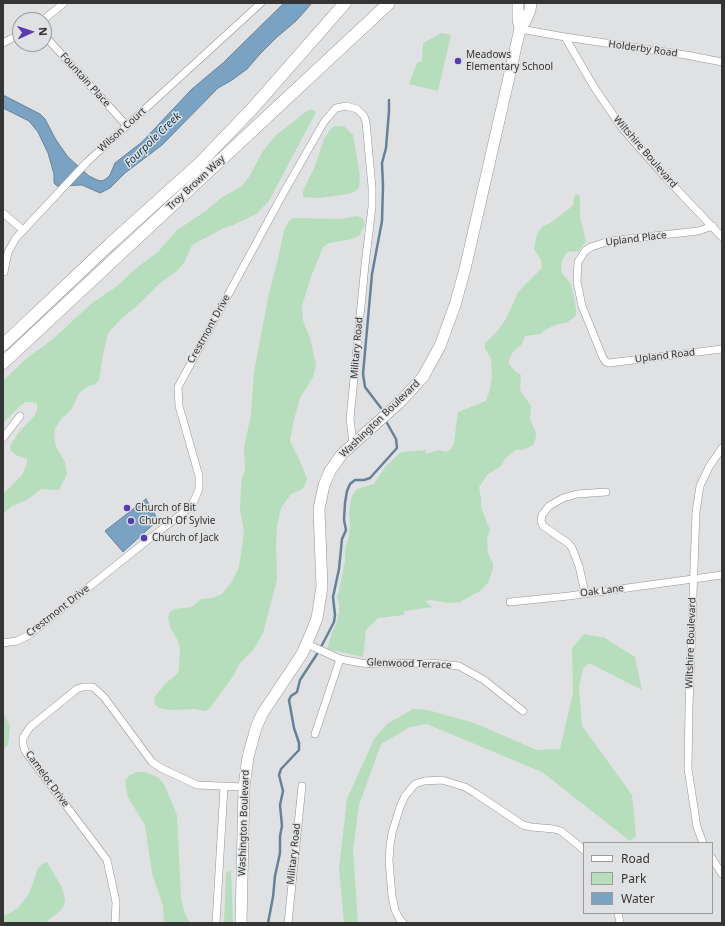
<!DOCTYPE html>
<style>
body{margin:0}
#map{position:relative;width:725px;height:926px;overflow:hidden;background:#e0e1e2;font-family:"Noto Sans",sans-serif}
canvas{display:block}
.frame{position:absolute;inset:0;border:4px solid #353536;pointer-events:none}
.legend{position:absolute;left:583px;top:842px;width:130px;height:72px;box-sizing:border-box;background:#e0e1e2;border:1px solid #9c9c9d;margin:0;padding:5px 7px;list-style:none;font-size:12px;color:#353536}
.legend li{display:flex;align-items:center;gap:8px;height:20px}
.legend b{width:20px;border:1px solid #9c9c9d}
.north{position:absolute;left:12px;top:12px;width:40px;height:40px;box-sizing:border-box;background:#e0e1e2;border:1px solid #9c9c9d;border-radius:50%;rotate:87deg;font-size:11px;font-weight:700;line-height:16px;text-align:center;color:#353536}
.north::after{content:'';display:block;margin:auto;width:14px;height:18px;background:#583ab2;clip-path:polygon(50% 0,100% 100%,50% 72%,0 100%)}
</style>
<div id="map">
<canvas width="725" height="926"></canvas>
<div class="frame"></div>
<ul class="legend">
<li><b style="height:5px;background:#fff"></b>Road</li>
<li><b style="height:11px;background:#b6ddbc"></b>Park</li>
<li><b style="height:11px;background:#7aa3c3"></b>Water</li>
</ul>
<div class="north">N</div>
</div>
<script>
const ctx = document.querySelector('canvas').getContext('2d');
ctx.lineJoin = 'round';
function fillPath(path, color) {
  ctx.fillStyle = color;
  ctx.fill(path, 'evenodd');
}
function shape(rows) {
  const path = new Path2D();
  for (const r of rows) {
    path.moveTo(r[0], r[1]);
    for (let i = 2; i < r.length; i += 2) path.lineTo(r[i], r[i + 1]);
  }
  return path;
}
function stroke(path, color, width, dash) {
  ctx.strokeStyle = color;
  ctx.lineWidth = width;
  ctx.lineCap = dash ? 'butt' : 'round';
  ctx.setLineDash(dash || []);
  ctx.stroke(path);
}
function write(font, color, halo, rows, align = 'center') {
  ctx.font = font + ' "Noto Sans",sans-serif';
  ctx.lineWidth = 3;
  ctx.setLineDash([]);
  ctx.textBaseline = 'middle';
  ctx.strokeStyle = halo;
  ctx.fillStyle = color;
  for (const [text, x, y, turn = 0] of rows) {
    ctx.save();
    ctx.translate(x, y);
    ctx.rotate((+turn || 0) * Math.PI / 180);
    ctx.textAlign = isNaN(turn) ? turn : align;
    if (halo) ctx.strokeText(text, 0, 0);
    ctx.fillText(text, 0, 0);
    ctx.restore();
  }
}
const green = shape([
 [442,33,451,35,438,91,409,84,417,63,422,61,423,43],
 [311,109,316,112,269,201,256,214,233,225,224,228,192,245,185,261,178,270,159,284,137,306,122,318,109,332,107,337,103,355,99,380,94,385,88,386,79,393,71,410,61,419,55,429,54,435,56,447,65,462,67,474,59,490,41,489,27,500,12,506,3,514,3,494,22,475,27,464,27,459,16,455,11,451,10,446,19,432,35,415,37,409,37,404,32,402,26,402,21,405,3,423,3,381,26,359,53,339,92,303,116,287,134,270,158,252,177,230,206,211,221,198,242,186,249,177,263,151,275,136,307,111],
 [334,126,340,126,345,127,353,135,360,176,359,188,354,192,348,194,320,198,303,197,303,191,315,166,324,139,330,130],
 [576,194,580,196,580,217,586,241,579,251,567,252,562,261,561,272,571,284,576,308,576,316,566,323,558,324,551,327,543,331,541,334,525,336,522,344,513,352,509,360,509,364,517,373,521,375,520,388,521,392,531,406,530,419,536,433,536,437,533,445,529,447,522,450,518,449,514,451,505,459,501,466,488,474,479,487,481,499,481,507,490,530,487,539,488,553,493,564,493,568,488,583,480,591,460,602,448,603,431,600,425,601,432,607,404,611,404,615,378,618,366,630,363,657,327,649,332,632,337,622,339,611,339,604,337,597,339,591,345,561,345,550,349,536,350,524,349,512,352,496,357,489,374,484,385,467,401,452,426,450,425,454,439,450,446,452,451,449,454,443,458,412,486,401,490,389,492,377,491,358,485,349,485,343,496,333,506,319,518,292,542,268,541,260,534,249,537,234,542,227,550,223,570,208,573,205,574,197],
 [358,216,363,219,365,224,360,235,352,239,329,243,323,247,312,274,303,302,302,308,303,321,310,338,316,365,313,377,300,398,293,423,290,441,300,461,307,479,305,485,301,490,291,494,281,508,277,526,276,544,277,580,263,633,254,649,240,663,234,675,210,708,205,711,194,709,170,710,159,708,155,704,154,698,164,685,178,673,179,668,180,649,177,639,171,629,168,618,170,612,175,609,192,607,201,599,212,598,222,594,231,583,239,567,244,532,240,509,241,489,242,478,245,471,244,448,251,414,254,372,269,293,278,259,284,230,289,221,294,218,340,219],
 [584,634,605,638,635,657,642,690,589,663,583,669,579,687,582,726,632,795,636,836,630,841,542,772,427,724,410,727,381,744,359,805,353,850,358,923,344,923,339,868,347,799,374,739,387,724,413,709,428,710,474,723,537,750,560,749,573,693,572,648],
 [3,713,10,726,8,745,3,750],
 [137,772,145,772,159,778,164,784,177,815,181,898,185,914,190,923,164,923,163,906,152,873,145,825,128,797,125,781,130,775],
 [47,862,62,888,65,899,64,905,61,910,45,923,3,923,3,915,8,914,18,908,29,894,38,868,42,864],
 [231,870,233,923,224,923,226,873]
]);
const water = shape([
 [284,3,312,3,296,21,277,37,260,54,247,69,232,80,218,88,162,145,125,173,110,188,100,193,82,185,57,186,54,183,54,174,48,153,38,132,29,121,3,108,3,95,40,114,45,119,56,140,68,157,89,176,97,180,102,181,106,179,110,175,115,163,142,142,192,89,223,63,284,3],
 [146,499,158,520,123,552,105,531,146,499]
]);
const stream = shape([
 [381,408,365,387,363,374,372,274,382,221,383,186,382,163,386,148,389,111,389,100],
 [321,647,334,622,335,615,333,597,339,569,342,539,346,530,344,520,345,503,347,491,350,484,355,480,364,480,370,478,397,448,396,439,387,423],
 [268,923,273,897,275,876,280,853,280,836,282,826,280,805,283,791,279,775,281,769,299,750,299,743,294,728,289,700,291,696,297,692,300,680,317,654]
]);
const street = shape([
 [43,20,64,3],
 [520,29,565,37,594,87,622,128,666,178,722,237],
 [44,35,127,126],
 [565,37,686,55,722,62],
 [3,43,20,34],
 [3,213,23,230],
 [713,226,698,231,618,240,606,242,591,247,585,251,578,262,577,282,582,306,603,358,606,362,609,363,722,349],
 [4,272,8,252,16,238,87,162,261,3],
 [3,438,20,416],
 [585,593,579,566,572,548,568,543,543,526,541,521,542,515,549,506,563,498,577,494,606,492],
 [510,602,569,596,722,575],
 [3,643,17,641,29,635,144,543,184,512,193,503,199,489,199,476,179,406,178,387,284,192,324,122,336,108,346,106,357,109,364,116,366,122,372,187,372,207,365,265,350,419,353,443],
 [307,644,340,659,361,663,376,664,427,663,442,664,459,666,484,680,523,711],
 [315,734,340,659],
 [703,843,697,827,688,769,689,707,696,512,700,486,709,467,722,448],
 [712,858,722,874],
 [618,913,620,923],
 [115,923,116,902,107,860,25,751,23,744,23,738,30,727,77,689,83,687,93,687,104,697,152,762,161,768,197,785,244,787],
 [216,923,224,787],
 [288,923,302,786],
 [403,923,399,918,395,910,392,896,389,861,390,846,392,833,400,807,405,796,415,784,424,781,442,780,465,787,475,793,523,825,531,827,554,829,561,831,584,850]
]);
const secondary = shape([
 [518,3,518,19,520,29],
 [241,923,244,787,248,757,256,728,262,714,302,654,312,631,317,618,322,587,319,509,324,485,330,471,342,454,399,403,423,377,440,346,455,305,465,269,520,29,526,20,530,10,531,3]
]);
const primary = shape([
 [3,345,110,244,200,163,252,109,345,3],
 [3,363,389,3]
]);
const markers = [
 [458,61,4,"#583ab2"],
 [127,508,4,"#583ab2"],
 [131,521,4,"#583ab2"],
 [144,538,4,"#583ab2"]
];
const streetNames = [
 ["Holderby Road",643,49,8],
 ["Fountain Place",85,80,48],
 ["Wilson Court",122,130,-42],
 ["Wiltshire Boulevard",645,152,49],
 ["Troy Brown Way",196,183,-43],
 ["Upland Place",636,239,-7],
 ["Crestmont Drive",209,329,-61],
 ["Military Road",357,348,-85],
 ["Upland Road",665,356,-7],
 ["Washington Boulevard",380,419,-44],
 ["Oak Lane",602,591,-7],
 ["Crestmont Drive",58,611,-38],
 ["Wiltshire Boulevard",691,643,-88],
 ["Glenwood Terrace",409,664,2],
 ["Camelot Drive",47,779,54],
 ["Washington Boulevard",244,823,-88],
 ["Military Road",294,854,-84]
];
const poiNames = [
 ["Meadows",466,55],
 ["Elementary School",466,67],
 ["Church of Bit",135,508],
 ["Church Of Sylvie",139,521],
 ["Church of Jack",152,538]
];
const waterNames = [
 ["Fourpole Creek",153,140,-44]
];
fillPath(green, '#b6ddbc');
fillPath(water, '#7aa3c3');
stroke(water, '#658299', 1);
stroke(stream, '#658299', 2.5);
stroke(street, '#939495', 8);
stroke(secondary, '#939495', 12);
stroke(primary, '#939495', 13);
stroke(street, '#fff', 7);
stroke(secondary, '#fff', 11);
stroke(primary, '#fff', 12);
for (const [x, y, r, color] of markers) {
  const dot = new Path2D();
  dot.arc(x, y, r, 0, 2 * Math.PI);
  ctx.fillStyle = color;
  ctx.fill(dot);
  stroke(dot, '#e0e1e2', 1.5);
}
write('10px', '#353536', '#e0e1e2', streetNames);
write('10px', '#353536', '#e0e1e2', poiNames, 'left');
write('italic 11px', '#003554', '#e0e1e2', waterNames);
</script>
